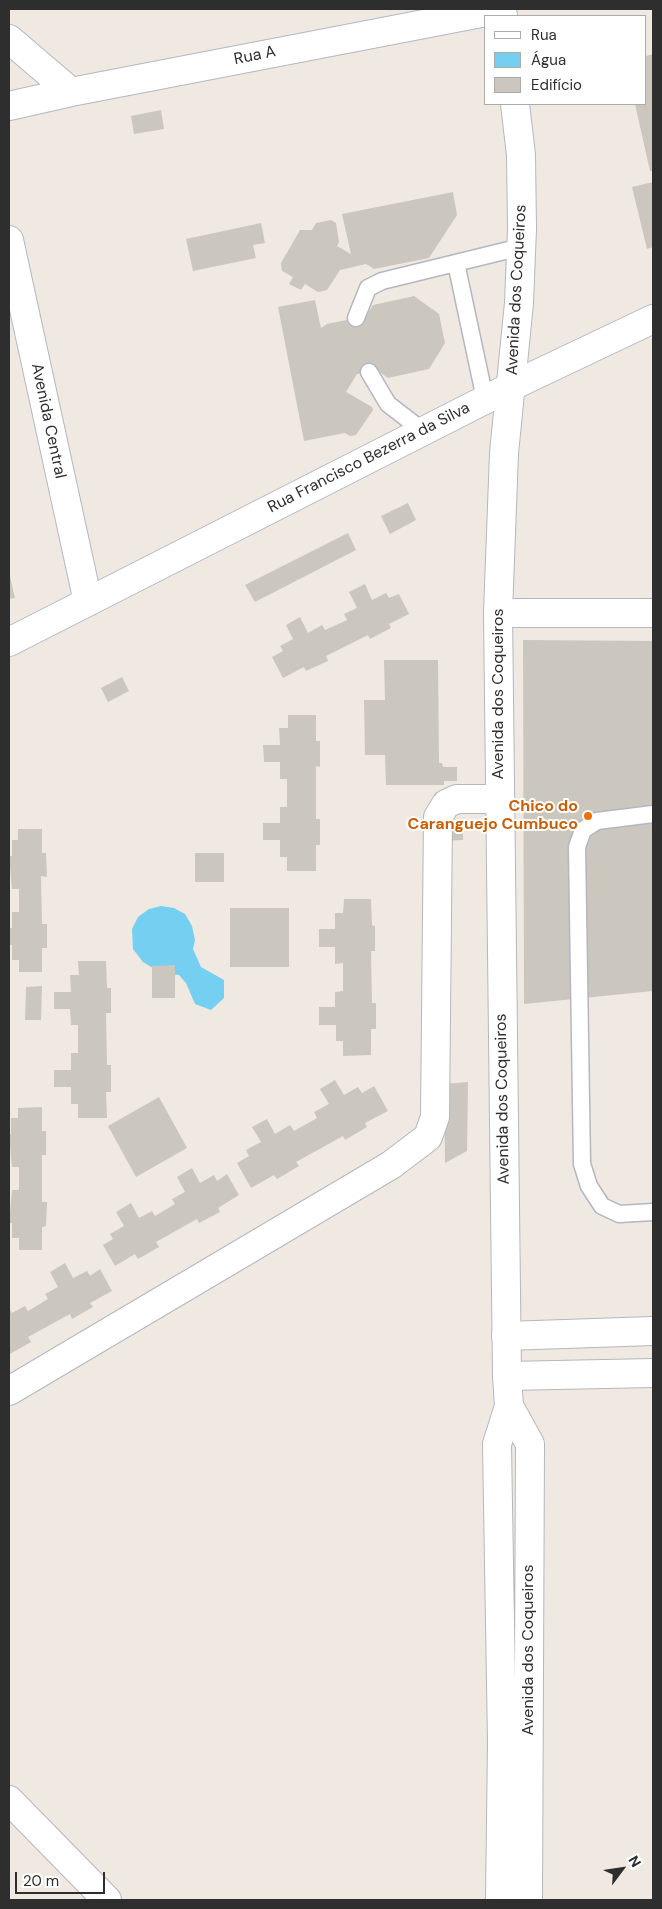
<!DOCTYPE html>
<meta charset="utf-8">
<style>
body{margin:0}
#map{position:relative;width:662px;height:1909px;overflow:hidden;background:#efe9e1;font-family:"DM Sans",sans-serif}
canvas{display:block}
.frame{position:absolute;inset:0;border:10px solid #2e2e2e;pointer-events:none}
.legend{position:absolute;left:484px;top:15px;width:162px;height:90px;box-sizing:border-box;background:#fff;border:1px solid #ababab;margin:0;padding:6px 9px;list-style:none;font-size:15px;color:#2e2e2e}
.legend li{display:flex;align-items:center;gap:10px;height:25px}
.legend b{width:25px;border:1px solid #ababab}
.north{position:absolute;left:597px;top:1844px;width:50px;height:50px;-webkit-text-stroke:4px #fff;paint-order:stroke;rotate:59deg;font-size:14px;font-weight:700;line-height:20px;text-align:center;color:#2e2e2e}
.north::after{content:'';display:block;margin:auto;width:18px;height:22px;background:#2e2e2e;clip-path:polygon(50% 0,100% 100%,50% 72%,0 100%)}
.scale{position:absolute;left:15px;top:1872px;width:90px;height:22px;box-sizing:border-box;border:2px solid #2e2e2e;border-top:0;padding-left:6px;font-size:15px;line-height:18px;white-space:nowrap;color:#2e2e2e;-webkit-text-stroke:4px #fff;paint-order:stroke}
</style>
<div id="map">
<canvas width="662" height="1909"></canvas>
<div class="frame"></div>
<ul class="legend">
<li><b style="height:6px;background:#fff"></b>Rua</li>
<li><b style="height:14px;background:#75cff0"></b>Água</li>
<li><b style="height:14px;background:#cbc7bf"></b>Edifício</li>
</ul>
<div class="north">N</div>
<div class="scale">20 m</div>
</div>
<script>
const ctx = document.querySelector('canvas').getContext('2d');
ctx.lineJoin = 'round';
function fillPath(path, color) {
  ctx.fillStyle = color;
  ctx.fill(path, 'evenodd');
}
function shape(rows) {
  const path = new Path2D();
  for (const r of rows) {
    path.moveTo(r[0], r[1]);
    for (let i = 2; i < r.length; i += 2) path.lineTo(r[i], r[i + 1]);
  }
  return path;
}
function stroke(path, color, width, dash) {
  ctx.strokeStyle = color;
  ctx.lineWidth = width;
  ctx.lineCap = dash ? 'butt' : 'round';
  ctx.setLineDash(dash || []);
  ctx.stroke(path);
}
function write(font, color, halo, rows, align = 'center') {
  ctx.font = font + ' "DM Sans",sans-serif';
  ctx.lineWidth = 4;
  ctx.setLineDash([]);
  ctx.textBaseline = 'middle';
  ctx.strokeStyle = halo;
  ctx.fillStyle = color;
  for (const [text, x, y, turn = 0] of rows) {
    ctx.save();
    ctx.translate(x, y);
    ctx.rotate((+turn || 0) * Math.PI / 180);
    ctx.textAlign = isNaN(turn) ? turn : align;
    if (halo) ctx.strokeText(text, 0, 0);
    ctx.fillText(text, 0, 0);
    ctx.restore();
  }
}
const water = shape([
 [161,906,174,908,185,914,192,926,195,940,193,949,201,967,224,980,224,998,211,1010,195,1004,186,983,179,975,163,974,143,962,133,949,132,929,138,917,149,909]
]);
const building = shape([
 [653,54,653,171,650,171,635,104,646,104,646,56],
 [161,110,164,129,134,134,131,116],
 [653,182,653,247,647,249,632,187],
 [453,192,457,215,429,258,374,269,366,264,340,270,327,290,318,292,305,284,301,290,289,284,293,277,282,271,281,263,300,230,312,230,316,223,331,220,336,223,339,242,337,246,351,254,342,214],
 [261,223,265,243,253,245,256,258,193,271,186,239],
 [414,296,439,314,445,343,429,369,388,378,377,370,357,374,346,392,372,407,373,410,356,435,350,436,345,433,304,441,278,307,315,300,321,328,327,324,366,316,373,305],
 [408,503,416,520,390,534,381,516],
 [348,533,356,550,255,602,245,585],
 [9,572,15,598,9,599],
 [365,584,372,600,386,593,389,598,399,594,409,614,389,624,391,628,370,639,368,635,326,656,328,661,306,671,304,667,283,678,272,657,283,651,280,646,293,639,286,625,300,617,308,633,322,625,325,630,347,620,344,614,357,608,349,592],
 [523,640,653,641,653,991,524,1004],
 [384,660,438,660,439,763,442,763,443,767,457,767,457,781,444,781,444,785,386,785,385,755,365,755,364,700,385,700],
 [122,677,129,691,108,702,101,688],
 [288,715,316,715,316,741,320,741,320,767,316,766,316,819,320,819,320,845,316,845,316,871,287,871,287,857,280,857,280,840,263,840,263,823,280,823,280,807,287,807,287,779,280,779,280,762,264,762,263,745,280,745,279,728,288,728],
 [442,826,463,826,463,840,442,841],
 [18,829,42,829,42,853,46,853,47,877,41,876,42,924,47,924,47,948,42,948,42,972,19,972,19,960,12,960,12,945,9,945,9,928,12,928,12,912,19,912,19,889,12,889,9,856,12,856,12,840,18,840],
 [195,853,224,853,224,882,195,882],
 [344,899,371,899,372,925,375,926,375,951,371,951,372,1003,376,1003,376,1029,371,1029,371,1055,343,1056,343,1041,336,1041,336,1025,319,1025,319,1007,335,1007,335,992,343,991,343,963,335,964,335,947,319,947,319,929,335,929,335,913,343,913],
 [230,908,289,908,289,967,230,967],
 [78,961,106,961,107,988,111,988,111,1013,106,1013,107,1065,111,1065,111,1092,106,1092,107,1118,78,1118,78,1104,71,1104,71,1087,54,1087,54,1070,71,1070,71,1053,78,1053,78,1025,71,1025,70,1009,54,1009,54,992,71,992,70,975,79,975],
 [175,965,175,998,152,998,152,966],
 [42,986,41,1020,25,1020,26,987],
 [335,1080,344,1095,358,1087,362,1093,374,1086,388,1111,365,1123,367,1127,345,1140,343,1136,296,1162,299,1166,277,1179,274,1175,251,1188,237,1163,249,1156,246,1150,261,1142,252,1127,267,1119,275,1134,290,1125,294,1131,317,1118,314,1112,329,1104,320,1089],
 [468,1082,467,1151,445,1163,444,1084],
 [159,1097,187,1148,136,1177,108,1126],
 [42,1107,42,1131,46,1131,46,1155,42,1155,42,1202,47,1202,46,1226,42,1227,42,1250,19,1250,19,1238,12,1238,12,1223,9,1223,12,1190,19,1190,19,1167,12,1167,9,1134,11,1134,11,1118,18,1118,18,1108],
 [192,1168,200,1183,214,1175,217,1181,227,1174,239,1195,218,1208,220,1212,199,1223,197,1219,156,1242,159,1247,138,1259,135,1254,115,1266,103,1245,113,1239,110,1234,124,1226,116,1212,131,1203,139,1218,152,1211,155,1216,175,1204,172,1199,185,1192,177,1177],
 [65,1263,73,1278,87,1271,90,1276,100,1269,112,1291,90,1303,93,1307,72,1319,70,1314,28,1337,31,1342,10,1354,9,1308,12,1313,25,1306,28,1311,48,1299,45,1294,58,1287,50,1272]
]);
const service = shape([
 [456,263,485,399],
 [356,318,368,288,382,281,521,247],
 [369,372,388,404,423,431],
 [653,814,597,821,583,830,577,847,582,1164,589,1186,602,1206,619,1214,653,1212]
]);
const minor = shape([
 [9,39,71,92],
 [9,106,71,92,502,9],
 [9,240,88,602],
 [498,613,653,613],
 [9,642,512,386,653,319],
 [506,1336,653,1331],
 [507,1376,653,1373],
 [9,1391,391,1165,428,1137,435,1117,438,817,446,804,457,799,500,799],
 [9,1800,107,1900]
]);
const secondary = shape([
 [502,9,503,16],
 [515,104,521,155,522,229,519,303,504,453,498,613,507,1376,509,1406,530,1444,528,1900],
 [500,1900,502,1742,497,1444,509,1406]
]);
const markers = [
 [588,816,5,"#e8710a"]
];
const streetNames = [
 ["Rua A",255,56,-11],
 ["Avenida dos Coqueiros",517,290,-87],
 ["Avenida Central",48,421,78],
 ["Rua Francisco Bezerra da Silva",369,458,-27],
 ["Avenida dos Coqueiros",499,694,-90],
 ["Avenida dos Coqueiros",503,1099,-91],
 ["Avenida dos Coqueiros",529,1650,-90]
];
const foodNames = [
 ["Chico do",578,807],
 ["Caranguejo Cumbuco",578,825]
];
fillPath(water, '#75cff0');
fillPath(building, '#cbc7bf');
stroke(service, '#b4b7c1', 19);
stroke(minor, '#b4b7c1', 30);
stroke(secondary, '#b4b7c1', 30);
stroke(service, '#fff', 16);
stroke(minor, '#fff', 28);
stroke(secondary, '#fff', 28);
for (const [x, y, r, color] of markers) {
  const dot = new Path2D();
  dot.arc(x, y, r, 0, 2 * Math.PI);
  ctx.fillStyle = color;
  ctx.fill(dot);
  stroke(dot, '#fff', 2);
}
write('16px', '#2e2e2e', '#fff', streetNames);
write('bold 16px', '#c56008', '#fff', foodNames, 'right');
</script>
